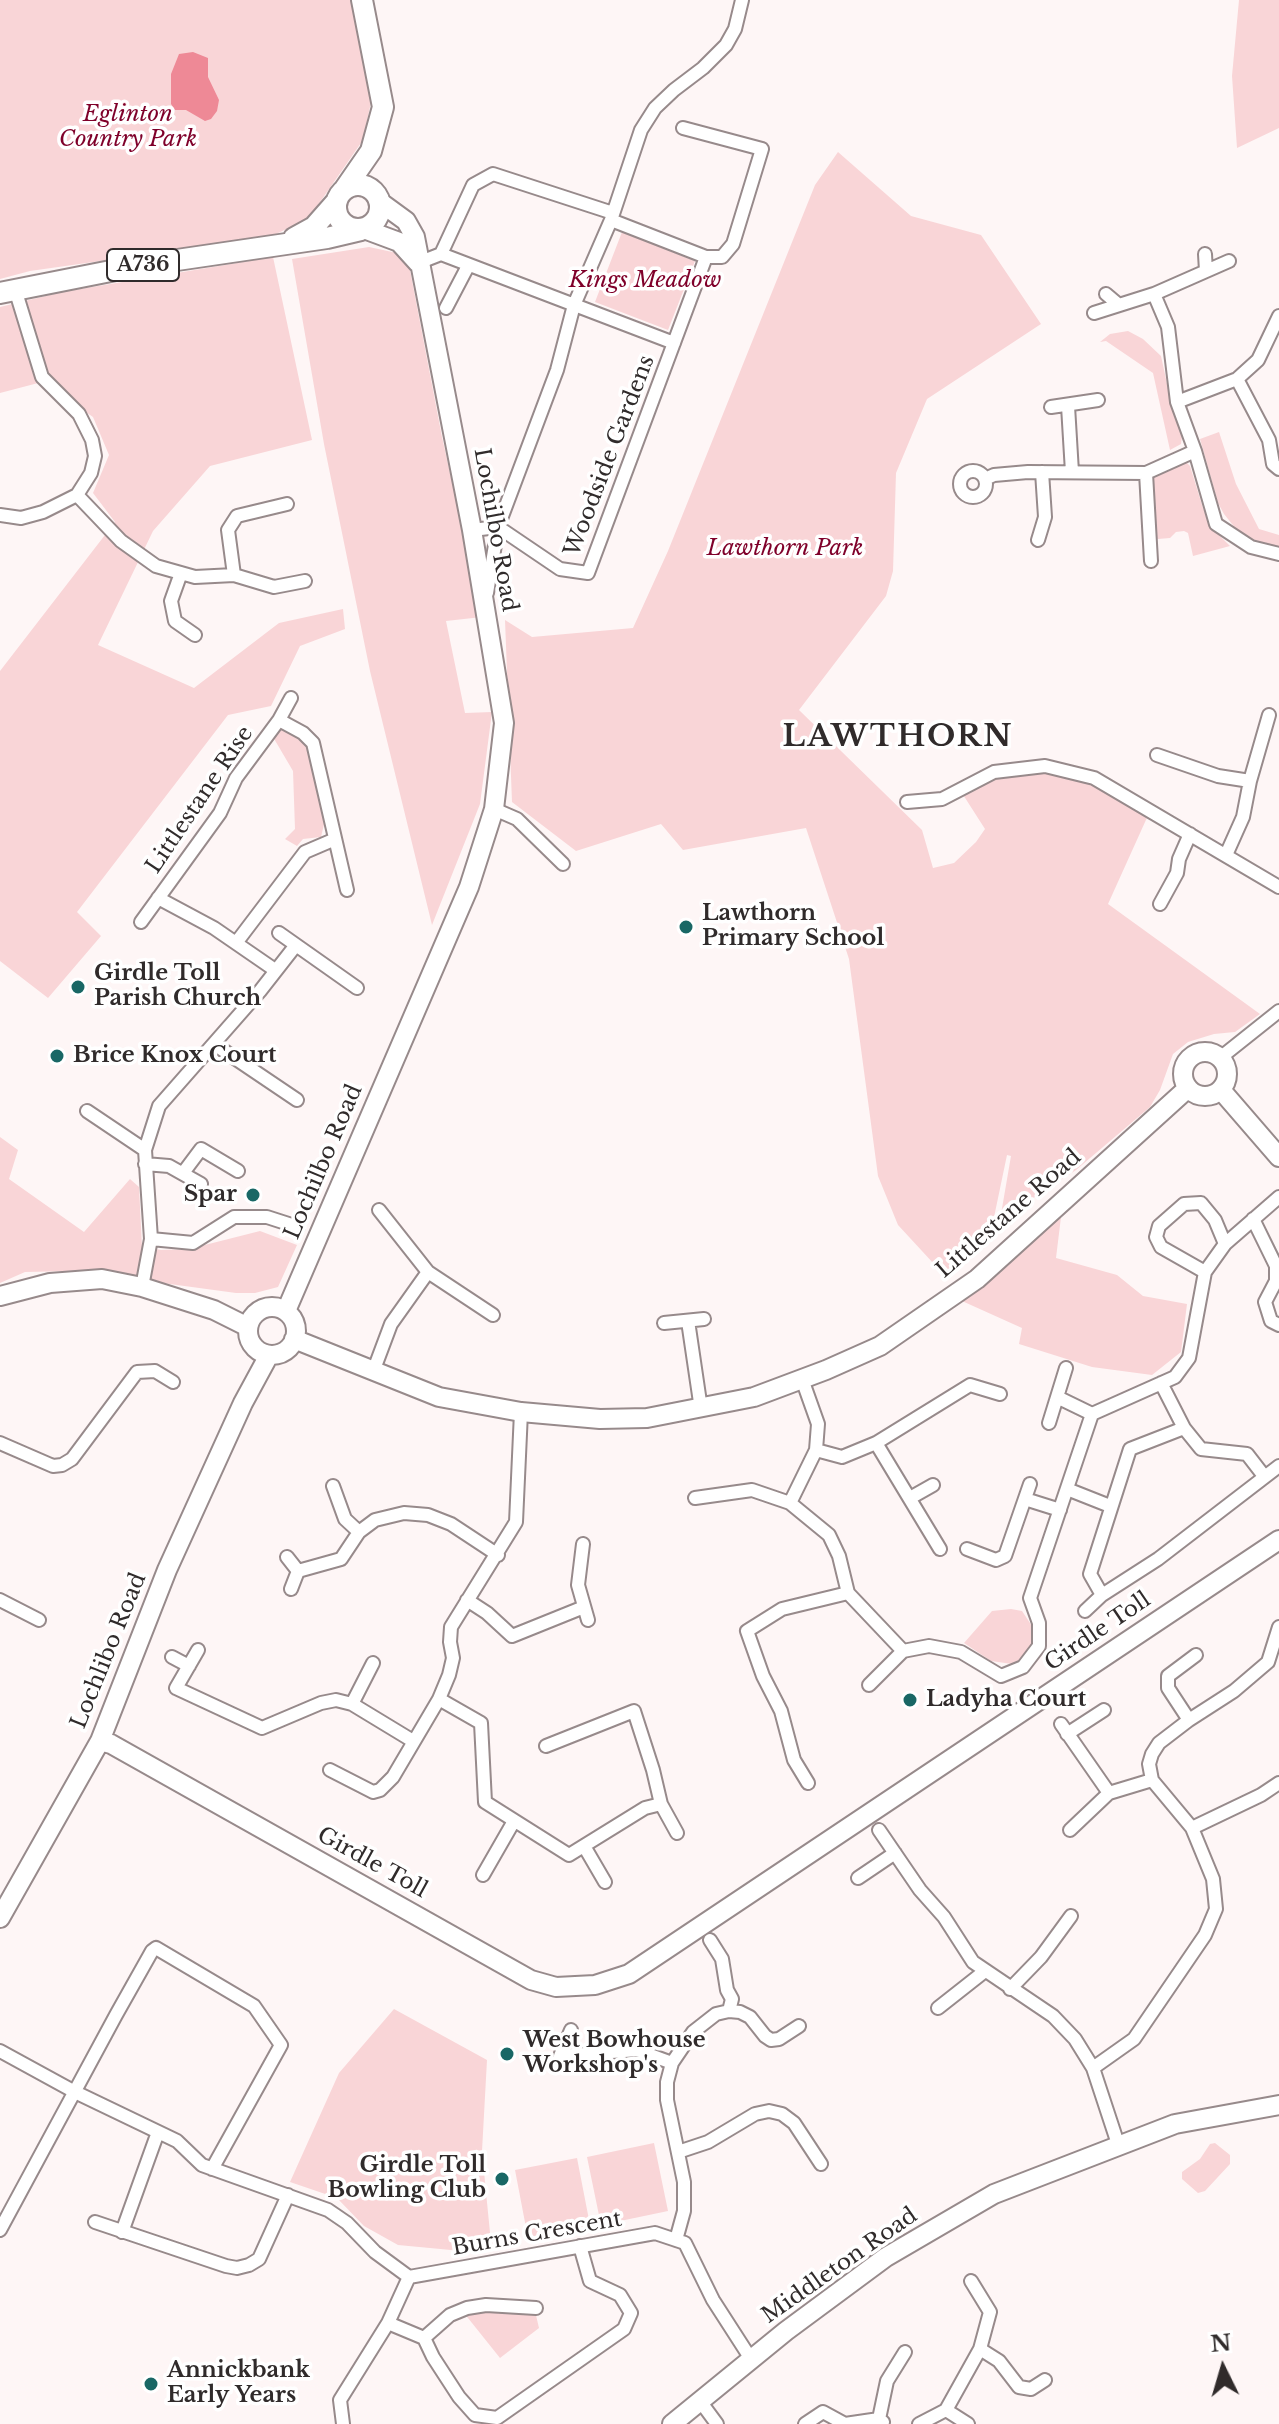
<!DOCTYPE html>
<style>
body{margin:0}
#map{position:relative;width:1279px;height:2424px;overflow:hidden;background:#fef6f6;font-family:"Libre Baskerville",serif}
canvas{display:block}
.north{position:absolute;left:1183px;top:2328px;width:80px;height:80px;-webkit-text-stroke:6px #fff;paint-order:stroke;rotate:355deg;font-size:22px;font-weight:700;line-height:32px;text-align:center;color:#302b2b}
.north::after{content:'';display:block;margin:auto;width:28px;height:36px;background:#302b2b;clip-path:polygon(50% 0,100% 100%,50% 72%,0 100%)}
</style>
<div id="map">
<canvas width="1279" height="2424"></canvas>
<div class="north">N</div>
</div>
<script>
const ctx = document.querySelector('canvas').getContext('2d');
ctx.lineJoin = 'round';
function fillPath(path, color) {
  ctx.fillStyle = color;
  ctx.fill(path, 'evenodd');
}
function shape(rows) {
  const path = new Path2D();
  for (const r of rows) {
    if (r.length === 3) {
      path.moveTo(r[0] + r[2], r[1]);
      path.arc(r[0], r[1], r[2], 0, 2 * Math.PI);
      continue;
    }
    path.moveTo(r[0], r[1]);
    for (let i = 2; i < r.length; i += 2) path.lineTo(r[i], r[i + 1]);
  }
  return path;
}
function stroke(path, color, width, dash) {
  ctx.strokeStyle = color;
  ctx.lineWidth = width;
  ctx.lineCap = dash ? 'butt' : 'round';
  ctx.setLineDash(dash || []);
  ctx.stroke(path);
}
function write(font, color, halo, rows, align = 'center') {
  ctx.font = font + ' "Libre Baskerville",serif';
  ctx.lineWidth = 7;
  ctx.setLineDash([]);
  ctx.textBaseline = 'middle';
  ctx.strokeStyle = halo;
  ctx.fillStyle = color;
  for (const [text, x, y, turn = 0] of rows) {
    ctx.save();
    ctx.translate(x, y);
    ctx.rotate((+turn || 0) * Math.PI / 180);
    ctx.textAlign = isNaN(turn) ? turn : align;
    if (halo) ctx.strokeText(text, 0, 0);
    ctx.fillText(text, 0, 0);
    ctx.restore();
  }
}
const green = shape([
 [0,0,356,0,374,88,363,140,309,218,270,237,30,271,0,279],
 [1239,0,1279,0,1279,128,1237,148,1232,76],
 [838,152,911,216,981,235,1041,324,927,399,896,473,893,571,886,596,799,710,922,830,933,868,954,863,976,842,985,829,960,790,994,772,1045,766,1094,778,1150,811,1108,904,1260,1014,1235,1032,1214,1034,1188,1042,1173,1054,1160,1090,1150,1107,1076,1170,1000,1220,1011,1156,1007,1155,993,1222,961,1249,959,1263,946,1277,898,1225,878,1176,849,959,806,828,683,850,661,824,576,851,512,802,505,620,532,637,633,628,668,551,815,185],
 [622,232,695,261,668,330,595,302],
 [369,247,397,253,410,270,442,437,482,617,446,621,465,713,492,712,480,804,432,925,370,671,324,444,292,259],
 [273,257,312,440,210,466,153,531,98,645,194,688,279,623,343,609,345,629,300,646,271,706,228,715,77,912,101,936,48,998,0,961,0,671,115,522,93,493,109,455,93,417,42,382,0,393,0,307,62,292],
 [1128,331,1143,339,1161,356,1174,416,1182,436,1181,444,1170,450,1153,373,1106,341,1100,342,1110,334],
 [1219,432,1236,484,1259,529,1279,535,1279,548,1256,544,1240,534,1224,514,1218,503,1200,439],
 [1186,462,1190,466,1203,508,1213,529,1230,546,1193,556,1188,533,1184,531,1176,532,1170,538,1158,539,1152,535,1153,477],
 [287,728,308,742,326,816,321,837,303,839,297,846,285,839,295,829,293,771,273,737,279,729],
 [0,1137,18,1150,9,1179,84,1232,130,1179,139,1187,142,1247,161,1250,189,1249,260,1231,297,1245,278,1287,255,1293,236,1293,74,1271,25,1272,0,1283],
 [1061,1217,1056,1258,1117,1275,1143,1296,1187,1304,1181,1352,1152,1375,1092,1367,1019,1344,1022,1328,962,1301],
 [1011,1609,1022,1611,1032,1626,1032,1649,1024,1658,1012,1664,991,1661,964,1643,992,1611],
 [394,2009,487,2060,482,2151,491,2243,451,2250,398,2245,364,2226,337,2198,290,2182,339,2073],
 [654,2143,668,2211,601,2225,587,2157],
 [1215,2143,1230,2155,1230,2164,1205,2191,1198,2193,1182,2179,1182,2172,1200,2159,1210,2144],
 [577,2158,590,2225,528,2238,515,2170],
 [486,2308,535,2311,539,2328,500,2358,464,2313]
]);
const water = shape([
 [193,52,208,58,208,77,219,100,217,111,211,119,205,121,186,110,175,110,171,104,171,74,179,54]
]);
const street = shape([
 [611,220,706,257,722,257,733,244,762,149,683,128],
 [441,254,473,185,493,174,613,213],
 [1205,254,1206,271],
 [418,263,441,254,674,343],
 [1106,294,1119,305],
 [1154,294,1168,327,1177,402,1195,451,1216,524,1251,547,1279,554],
 [446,308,468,266],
 [1094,313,1154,294,1229,261],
 [1237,379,1269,440,1273,464,1279,469],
 [1177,402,1237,379,1258,360,1279,316],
 [1068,406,1072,472],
 [1051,407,1098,400],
 [973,484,13],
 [1146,473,1151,561],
 [985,479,994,475,1028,472,1146,473,1195,451],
 [77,495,121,541,156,566,195,577,234,575,274,587,305,581],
 [0,515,21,518,43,512,77,495,91,473,95,456,92,440,79,414,42,377,15,289],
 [472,530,498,527,557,370,574,305,611,220,641,130,655,108,674,90,703,68,726,45,735,29,742,0],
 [1038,540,1045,517,1042,472],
 [181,573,171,601,175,621,195,635],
 [234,575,228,530,237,516,287,504],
 [487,593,498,527,560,569,588,573,706,257],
 [279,720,303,733,313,743,347,890],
 [1157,755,1218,776,1250,781],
 [907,802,942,799,994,772,1045,766,1094,778,1279,887],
 [494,809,517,819,563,864],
 [1226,855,1243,817,1250,781,1269,715],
 [158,898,214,928,275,970],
 [1160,904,1177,873,1179,859,1190,834],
 [141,922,220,813,236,778,279,720,291,698],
 [279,933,357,988],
 [236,943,305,852,333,840],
 [214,1044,297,1100],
 [1220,1058,1279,1011],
 [87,1111,145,1150],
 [145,1164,169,1166,201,1184],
 [183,1173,201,1149,238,1171],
 [379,1210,428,1272],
 [1253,1219,1278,1270],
 [151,1239,193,1243,234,1217,267,1217,298,1227],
 [1276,1264,1276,1281,1265,1302,1271,1321,1279,1325],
 [1205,1272,1161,1247,1156,1237,1159,1226,1184,1204,1201,1203,1215,1220,1225,1244],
 [142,1287,151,1239,145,1150,159,1106,260,991,296,945],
 [688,1321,701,1409],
 [664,1323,704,1319],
 [373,1372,391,1324,428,1272,493,1315],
 [1161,1383,1184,1428,1201,1449,1247,1454,1264,1476],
 [1057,1397,1092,1414],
 [1049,1423,1066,1368],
 [0,1443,53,1466,62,1465,72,1459,137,1372,155,1371,173,1382],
 [876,1443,940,1549],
 [816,1450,842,1457,876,1443,970,1385,1000,1394],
 [333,1486,345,1519,359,1532],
 [1067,1489,1110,1506],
 [695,1498,752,1490,790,1503,829,1535,839,1556,848,1593,903,1651],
 [910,1498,933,1485],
 [1025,1499,1060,1510],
 [790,1503,816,1450,818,1424,802,1379],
 [583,1544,578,1585,588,1620],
 [967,1549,996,1560,1005,1556,1030,1484],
 [287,1557,298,1571,341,1559,359,1532,375,1520,404,1513,428,1515,451,1524,498,1555],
 [291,1589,298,1571],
 [1102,1595,1090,1574,1130,1449,1184,1428],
 [0,1600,39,1620],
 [467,1600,487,1613,512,1636,584,1607],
 [1085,1611,1102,1595,1158,1559,1279,1466],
 [198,1650,176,1688,262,1728,321,1703,336,1700,352,1704,413,1741],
 [172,1657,189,1666],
 [869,1685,903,1651,929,1646,961,1652,1001,1676,1023,1667,1039,1646,1039,1623,1030,1598,1092,1414,1175,1377,1189,1358,1205,1272,1225,1244,1279,1197],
 [439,1699,481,1723,485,1802,569,1855,645,1808,661,1804],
 [352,1704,373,1663],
 [1189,1720,1168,1688,1168,1676,1196,1655],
 [1061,1724,1109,1793,1152,1780],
 [1067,1734,1104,1710],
 [546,1746,634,1711,653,1770,661,1804,677,1833],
 [330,1770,373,1792,380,1790,393,1777,439,1699,449,1675,453,1658,450,1642,451,1627,516,1522,521,1412],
 [808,1783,794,1760,781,1711,763,1676,747,1631,782,1609,848,1593],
 [1192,1828,1261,1795,1279,1783],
 [879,1830,920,1890,944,1917,973,1962,1053,2016,1075,2039,1093,2068,1119,2147],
 [1070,1830,1109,1793],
 [584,1846,605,1882],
 [483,1875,514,1821],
 [858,1878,895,1853],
 [710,1940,722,1959,727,1990,732,1999,729,2011],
 [1010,1989,1041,1957,1071,1916],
 [938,2008,985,1971],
 [571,2030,560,2056,637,2050,672,2063],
 [0,2051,75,2092,177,2141,202,2165,328,2210,347,2223,375,2252,409,2277,655,2233,685,2243,713,2300,751,2359],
 [1093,2068,1134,2039,1205,1935,1216,1909,1213,1879,1192,1828,1152,1780,1149,1764,1152,1754,1159,1743,1189,1720,1234,1691,1268,1662,1279,1627],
 [678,2152,708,2142,755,2114,769,2111,782,2114,794,2123,821,2164],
 [95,2222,226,2266,237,2268,249,2265,259,2259,288,2195],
 [0,2230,116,2015,152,1951,156,1948,254,2006,281,2045,212,2169],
 [122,2232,158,2132],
 [676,2240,684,2211,684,2182,667,2100,667,2082,672,2063,693,2032,716,2014,729,2011,740,2012,750,2017,765,2036,771,2040,779,2039,799,2026],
 [536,2308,486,2305,467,2308,450,2315,424,2338,433,2357,459,2397,475,2415,497,2418,624,2329,631,2313,620,2295,590,2281,580,2246],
 [388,2323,424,2338],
 [980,2349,999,2361,1019,2387,1031,2389,1045,2380],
 [700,2401,717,2424],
 [946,2410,980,2349,990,2312,971,2281],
 [946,2410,968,2424],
 [883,2422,879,2419,887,2381,905,2352],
 [343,2424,340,2400,388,2323,409,2277],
 [805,2424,823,2412,845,2424,879,2419],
 [919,2424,946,2410]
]);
const secondary = shape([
 [364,229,399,242,418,263],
 [1205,1074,22],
 [1221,1090,1279,1157],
 [0,1296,50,1283,102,1279,142,1287,214,1310,248,1327],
 [272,1331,24],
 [286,1311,469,887,494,809,504,723,472,530,415,237,406,221,380,202],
 [294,1339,439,1397,521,1412,600,1419,647,1418,754,1397,826,1370,880,1346,977,1279,1188,1088],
 [100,1741,111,1744,531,1980,556,1987,595,1985,629,1974,1279,1540],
 [0,1918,100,1741,167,1570,243,1403,269,1355],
 [672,2424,786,2331,886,2257,994,2194,1175,2124,1279,2105]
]);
const primary = shape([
 [358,207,22],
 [344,190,371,151,383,107,362,0],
 [294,238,314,227,336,202],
 [0,293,136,266,327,238,361,230]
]);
const markers = [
 [686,927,8,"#196765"],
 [78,987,8,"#196765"],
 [57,1056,8,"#196765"],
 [253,1195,8,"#196765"],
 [910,1700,8,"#196765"],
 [507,2054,8,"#196765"],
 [502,2179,8,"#196765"],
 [151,2384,8,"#196765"]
];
const shields = [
 [143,265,72]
];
const shieldNames = [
 ["A736",143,265]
];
const parkNames = [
 ["Eglinton",128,115],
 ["Country Park",128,140],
 ["Kings Meadow",645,281],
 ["Lawthorn Park",785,549]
];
const streetNames = [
 ["Woodside Gardens",610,456,-69],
 ["Lochilbo Road",495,530,80],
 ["Littlestane Rise",200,800,-56],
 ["Lochilbo Road",324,1162,-67],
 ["Littlestane Road",1009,1214,-41],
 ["Girdle Toll",1098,1632,-34],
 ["Lochlibo Road",109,1651,-68],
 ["Girdle Toll",372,1863,29],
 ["Burns Crescent",537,2234,-10],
 ["Middleton Road",840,2266,-35]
];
const poiNames = [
 ["Lawthorn",702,914],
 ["Primary School",702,939],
 ["Girdle Toll",94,974],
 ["Parish Church",94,999],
 ["Brice Knox Court",73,1056],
 ["Spar",237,1195,"right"],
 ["Ladyha Court",926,1700],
 ["West Bowhouse",523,2041],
 ["Workshop's",523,2066],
 ["Girdle Toll",486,2166,"right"],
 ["Bowling Club",486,2191,"right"],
 ["Annickbank",167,2371],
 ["Early Years",167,2396]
];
const districtNames = [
 ["LAWTHORN",898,738]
];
fillPath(green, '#f9d5d7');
fillPath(water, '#ee8996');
stroke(street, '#978a8b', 16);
stroke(secondary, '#978a8b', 22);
stroke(primary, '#978a8b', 24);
stroke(street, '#fff', 12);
stroke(secondary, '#fff', 18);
stroke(primary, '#fff', 20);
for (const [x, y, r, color] of markers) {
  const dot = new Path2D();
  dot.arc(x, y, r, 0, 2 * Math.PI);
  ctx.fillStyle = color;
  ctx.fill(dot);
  stroke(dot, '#fff', 3);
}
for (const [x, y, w] of shields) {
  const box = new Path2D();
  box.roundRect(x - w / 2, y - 16, w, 32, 6);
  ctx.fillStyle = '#fff';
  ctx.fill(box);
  stroke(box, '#302b2b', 2);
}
write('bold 20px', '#302b2b', null, shieldNames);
write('italic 22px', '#7f002a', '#fff', parkNames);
write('22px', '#302b2b', '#fff', streetNames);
write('bold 22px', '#302b2b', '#fff', poiNames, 'left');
ctx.letterSpacing = '2px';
write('bold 30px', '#302b2b', '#fff', districtNames);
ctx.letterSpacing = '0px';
</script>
